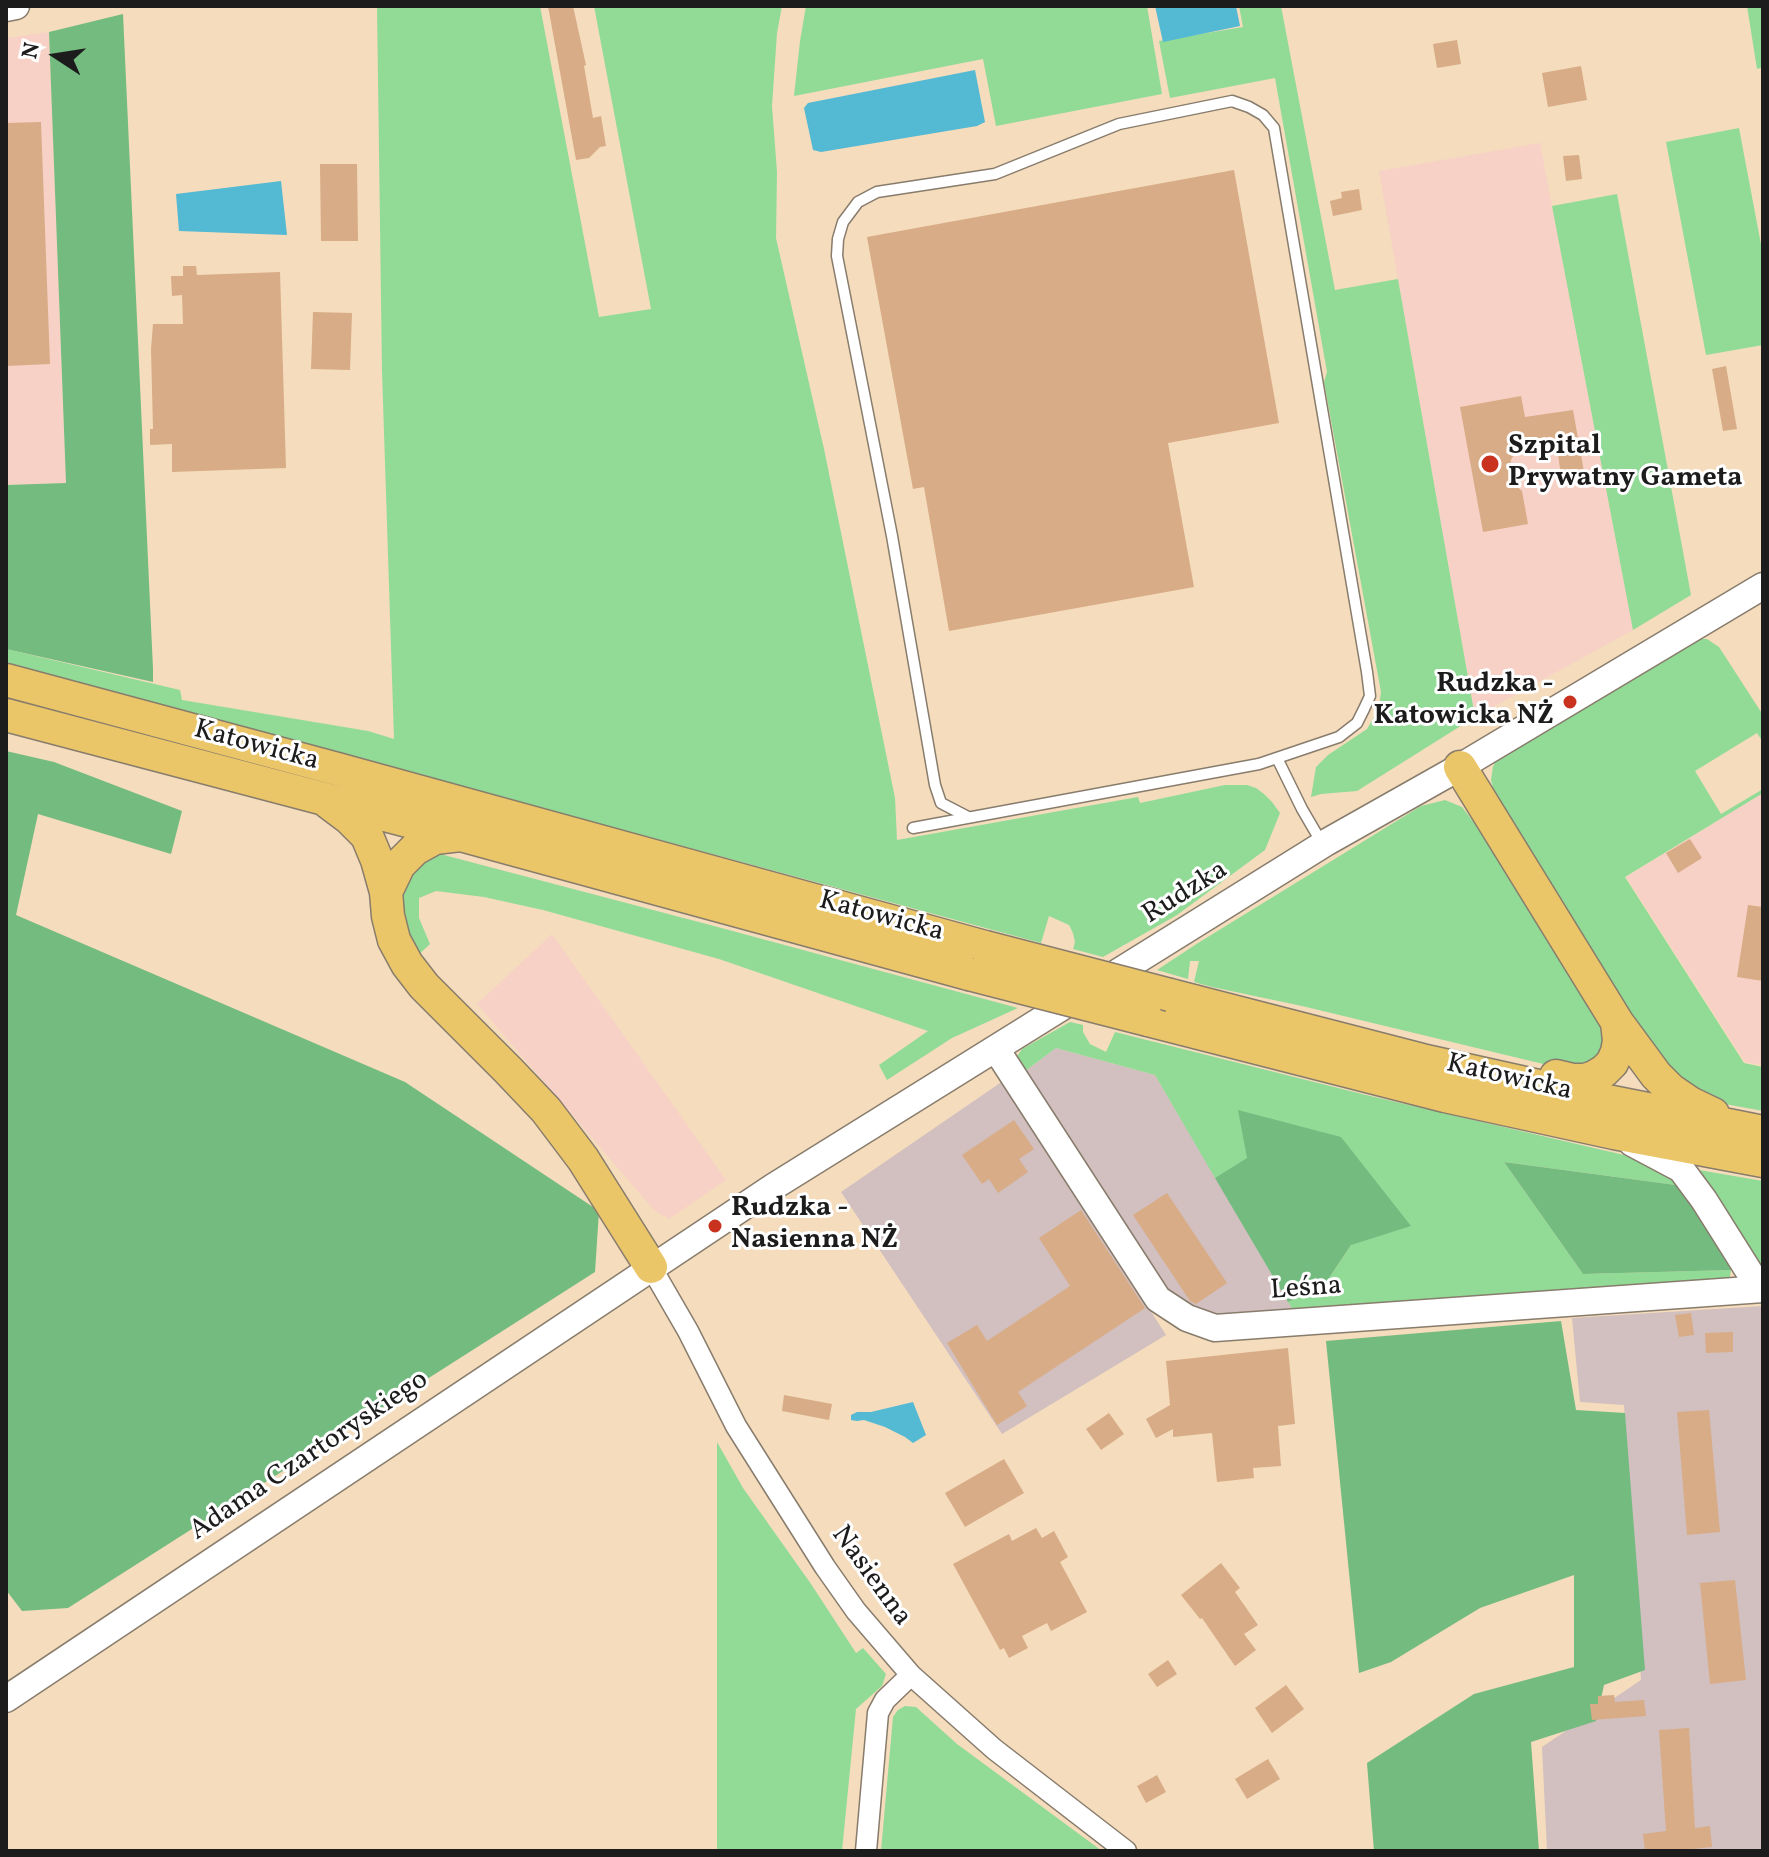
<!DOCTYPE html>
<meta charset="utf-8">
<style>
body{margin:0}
#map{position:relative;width:1769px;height:1857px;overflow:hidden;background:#f4dcbd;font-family:Vollkorn,serif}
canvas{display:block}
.frame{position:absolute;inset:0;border:8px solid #1c1c1c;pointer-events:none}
.north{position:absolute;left:16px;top:16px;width:80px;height:80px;-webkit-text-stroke:6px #fff;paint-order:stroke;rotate:282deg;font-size:22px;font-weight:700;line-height:32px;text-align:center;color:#1c1c1c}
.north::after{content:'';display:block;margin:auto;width:28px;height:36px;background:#1c1c1c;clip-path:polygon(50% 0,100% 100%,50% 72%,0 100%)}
</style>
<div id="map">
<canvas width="1769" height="1857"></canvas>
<div class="frame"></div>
<div class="north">N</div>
</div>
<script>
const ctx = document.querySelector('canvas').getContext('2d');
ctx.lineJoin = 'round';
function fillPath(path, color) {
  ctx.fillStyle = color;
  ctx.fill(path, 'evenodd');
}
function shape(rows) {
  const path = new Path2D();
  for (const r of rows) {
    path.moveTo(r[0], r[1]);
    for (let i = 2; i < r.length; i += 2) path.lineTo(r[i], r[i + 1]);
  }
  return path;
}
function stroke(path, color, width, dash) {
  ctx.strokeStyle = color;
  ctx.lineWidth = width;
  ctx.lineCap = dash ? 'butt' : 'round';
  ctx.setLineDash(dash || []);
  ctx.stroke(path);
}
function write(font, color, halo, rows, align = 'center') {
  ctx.font = font + ' Vollkorn,serif';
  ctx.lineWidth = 6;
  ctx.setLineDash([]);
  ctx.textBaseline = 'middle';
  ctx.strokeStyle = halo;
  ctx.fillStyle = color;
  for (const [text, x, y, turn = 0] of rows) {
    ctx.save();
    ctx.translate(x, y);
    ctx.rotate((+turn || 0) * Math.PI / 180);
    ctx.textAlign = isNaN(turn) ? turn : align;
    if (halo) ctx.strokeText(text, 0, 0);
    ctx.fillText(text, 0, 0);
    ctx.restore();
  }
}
const built = shape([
 [49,32,66,483,6,485,6,38],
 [1540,143,1633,630,1475,717,1379,171],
 [1763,793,1763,1065,1745,1062,1626,877],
 [552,934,726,1180,669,1219,654,1210,477,1004]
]);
const industrial = shape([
 [1056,1048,1155,1075,1295,1313,1209,1319,1168,1296,1024,1072],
 [1003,1081,1166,1335,1002,1434,841,1192],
 [1763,1306,1763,1851,1547,1851,1542,1747,1641,1680,1624,1405,1580,1402,1572,1318]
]);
const green = shape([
 [377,6,540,6,599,317,651,309,594,6,782,6,777,33,772,106,777,172,776,238,824,449,895,798,897,840,1138,797,1140,803,1225,785,1247,785,1256,788,1264,794,1272,802,1280,813,1265,850,1177,915,1103,957,1073,949,1075,942,1073,933,1069,925,1049,916,1041,943,346,755,6,666,6,649,180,690,182,700,368,731,394,739,382,371],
 [806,6,1147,6,1162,94,996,126,983,59,794,96,800,41],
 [1239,6,1281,6,1335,290,1398,279,1475,717,1357,791,1321,794,1311,797,1316,767,1328,755,1367,729,1379,708,1381,692,1324,382,1327,372,1275,78,1170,98,1159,41,1243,27],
 [1747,6,1763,6,1763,67,1757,69],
 [1739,128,1763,255,1763,345,1706,355,1666,142],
 [1617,194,1691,595,1633,630,1552,206],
 [1694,639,1707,639,1719,647,1763,715,1763,742,1757,733,1695,771,1721,814,1763,789,1763,793,1625,877,1744,1063,1763,1067,1763,1111,1725,1104,1668,1079,1495,796,1491,780,1493,767,1498,755],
 [1445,800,1462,807,1489,842,1609,1032,1596,1066,1560,1068,1302,1006,1212,987,1194,982,1199,961,1190,961,1188,979,1157,970,1198,943,1421,806],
 [440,854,714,926,1018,1008,952,1038,887,1080,879,1065,928,1031,719,959,543,910,484,897,436,891,419,898,419,918,430,944,416,957,399,913,405,871,427,855],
 [1070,1022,1083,1025,1083,1032,1090,1044,1106,1052,1115,1032,1366,1095,1637,1158,1683,1186,1504,1162,1583,1274,1731,1270,1729,1282,1295,1313,1288,1302,1323,1287,1351,1245,1341,1137,1215,1178,1155,1075,1056,1048,1024,1072,1016,1058,1022,1049],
 [1699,1170,1763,1181,1763,1269,1733,1231],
 [717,1442,743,1488,811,1584,856,1653,863,1648,886,1674,882,1686,856,1709,842,1851,717,1851],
 [905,1706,916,1707,957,1744,1102,1851,881,1851,893,1717,898,1710]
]);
const forest = shape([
 [123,14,153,669,153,682,6,649,6,485,66,483,49,32],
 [6,751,54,762,182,811,171,854,38,814,16,915,405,1082,599,1211,595,1272,68,1608,22,1611,6,1590],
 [1238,1110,1341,1137,1411,1226,1351,1245,1323,1287,1288,1302,1215,1178,1247,1158],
 [1504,1162,1683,1186,1711,1229,1731,1270,1583,1274],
 [1561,1321,1576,1410,1625,1413,1645,1670,1604,1685,1596,1721,1531,1742,1539,1851,1374,1851,1367,1763,1474,1694,1574,1667,1574,1575,1480,1608,1391,1662,1359,1673,1326,1341]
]);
const water = shape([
 [1155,6,1236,6,1240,26,1163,42],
 [975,70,985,122,977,126,821,152,813,150,804,108,808,103],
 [281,181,287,235,179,231,176,194],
 [913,1402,926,1435,913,1443,905,1437,885,1427,864,1420,857,1421,851,1420,851,1415,857,1412,871,1412]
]);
const building = shape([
 [548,6,573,6,586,65,584,66,593,118,601,116,606,146,600,147,589,158,576,160],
 [1457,40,1461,64,1437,68,1433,44],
 [1581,66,1587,100,1548,107,1542,73],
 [41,122,50,364,6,366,6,123],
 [1579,155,1582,179,1566,181,1563,156],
 [320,164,357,164,358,241,321,241],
 [1234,170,1279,423,1168,443,1194,587,949,631,924,487,913,489,867,237],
 [1359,189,1362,210,1333,216,1330,201,1342,198,1341,192],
 [183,266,196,266,197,275,280,272,286,468,172,472,172,444,150,445,150,429,153,429,151,349,153,324,183,324,182,295,172,296,171,276,183,276],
 [313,312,352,313,350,370,311,369],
 [1726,366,1737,429,1723,431,1712,369],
 [1521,396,1525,417,1573,410,1584,472,1561,476,1558,454,1547,444,1517,449,1511,460,1510,472,1514,484,1522,491,1528,524,1483,532,1460,407],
 [1690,839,1702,858,1678,873,1666,853],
 [1748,905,1763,907,1763,981,1737,977],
 [1014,1120,1034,1149,1019,1159,1028,1172,998,1193,989,1179,982,1184,962,1155],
 [1167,1193,1227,1283,1196,1304,1190,1301,1133,1215],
 [1081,1210,1145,1308,1018,1392,1027,1406,997,1425,947,1343,977,1325,987,1341,1070,1286,1039,1238],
 [1691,1313,1694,1335,1679,1337,1675,1315],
 [1733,1332,1733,1352,1706,1353,1705,1333],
 [1288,1348,1295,1424,1278,1426,1281,1466,1253,1468,1254,1478,1217,1482,1212,1433,1173,1437,1173,1429,1156,1438,1146,1419,1170,1405,1166,1361],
 [784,1395,832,1404,829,1420,782,1411],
 [1709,1410,1720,1532,1687,1535,1677,1412],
 [1109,1413,1124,1434,1101,1450,1086,1429],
 [1004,1459,1024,1493,965,1527,945,1493],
 [1036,1528,1042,1538,1054,1531,1068,1557,1060,1562,1087,1612,1051,1631,1047,1623,1022,1636,1028,1648,1009,1658,1004,1648,1000,1650,953,1564,1009,1534,1012,1541],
 [1221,1563,1240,1588,1235,1592,1258,1625,1244,1634,1256,1650,1235,1666,1202,1618,1200,1619,1181,1595],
 [1735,1580,1746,1680,1710,1684,1700,1583],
 [1168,1660,1177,1674,1157,1687,1148,1674],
 [1286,1685,1304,1709,1272,1733,1255,1708],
 [1614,1695,1615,1702,1644,1700,1646,1716,1592,1720,1590,1704,1598,1704,1598,1696],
 [1689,1728,1695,1828,1710,1826,1712,1847,1673,1851,1645,1851,1643,1834,1666,1831,1659,1730],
 [1268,1759,1280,1779,1247,1799,1235,1779],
 [1157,1775,1166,1792,1146,1803,1137,1786]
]);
const service = shape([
 [1277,758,1302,809,1323,845],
 [913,828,1259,764,1339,737,1357,723,1364,709,1370,696,1367,672,1274,128,1263,115,1249,107,1232,101,1119,124,995,174,877,192,858,202,843,222,838,239,837,256,892,536,935,785,941,803,968,817]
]);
const minor = shape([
 [651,1267,688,1331,736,1426,825,1567,856,1611,911,1675,994,1749,1126,1851],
 [866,1851,878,1713,885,1700,911,1675]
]);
const tertiary = shape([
 [6,8,16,6],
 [996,1049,1158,1299,1187,1318,1215,1328,1763,1289],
 [1632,1143,1681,1169,1704,1200,1760,1289],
 [6,1699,773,1187,1327,842,1460,767,1763,586]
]);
const primary = shape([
 [6,680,337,769,985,947],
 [6,715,461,835,969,974],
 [1460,767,1617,1022,1656,1075,1671,1090,1690,1103,1713,1114],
 [329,803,349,818,367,836,377,860,386,892,388,916,394,940,407,964,424,986,508,1070,546,1110,583,1159,651,1267],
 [386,892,399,865,415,849,435,838,460,835],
 [1170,995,1422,1060,1602,1100,1763,1132],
 [1148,1020,1445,1096,1614,1133,1763,1161],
 [1556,1076,1573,1080,1585,1080,1594,1077,1604,1071,1612,1063,1617,1052,1619,1041,1617,1022]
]);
const primaryBridge = shape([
 [985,947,1170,995],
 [969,974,1148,1020]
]);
const markers = [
 [1490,464,10,"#c8321e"],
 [1570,702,8,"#c8321e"],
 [715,1226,8,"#c8321e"]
];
const poiNames = [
 ["Szpital",1508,448],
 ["Prywatny Gameta",1508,480],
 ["Rudzka -",1554,686,"right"],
 ["Katowicka NŻ",1554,718,"right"],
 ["Rudzka -",731,1210],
 ["Nasienna NŻ",731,1242]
];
const streetNames = [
 ["Katowicka",256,747,15],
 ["Rudzka",1186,894,-32],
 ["Katowicka",881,918,15],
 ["Katowicka",1509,1079,13],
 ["Leśna",1306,1290,-4],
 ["Adama Czartoryskiego",310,1457,-34],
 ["Nasienna",870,1577,54]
];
fillPath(built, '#f7d1c6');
fillPath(industrial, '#d2bfbf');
fillPath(green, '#91db97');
fillPath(forest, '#74bb80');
fillPath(water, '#54b9d2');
fillPath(building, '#d8ac86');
stroke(service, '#887c6c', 13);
stroke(minor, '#887c6c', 23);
stroke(tertiary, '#887c6c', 29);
stroke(primary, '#887c6c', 35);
stroke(service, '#fff', 10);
stroke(minor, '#fff', 20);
stroke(tertiary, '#fff', 26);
stroke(primary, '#ebc669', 32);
stroke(primaryBridge, '#887c6c', 35, []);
stroke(primaryBridge, '#ebc669', 32);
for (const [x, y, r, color] of markers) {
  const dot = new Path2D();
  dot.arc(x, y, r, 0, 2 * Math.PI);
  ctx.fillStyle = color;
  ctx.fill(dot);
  stroke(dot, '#fff', 3);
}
write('bold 28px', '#1c1c1c', '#fff', poiNames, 'left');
write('28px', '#1c1c1c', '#fff', streetNames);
</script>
